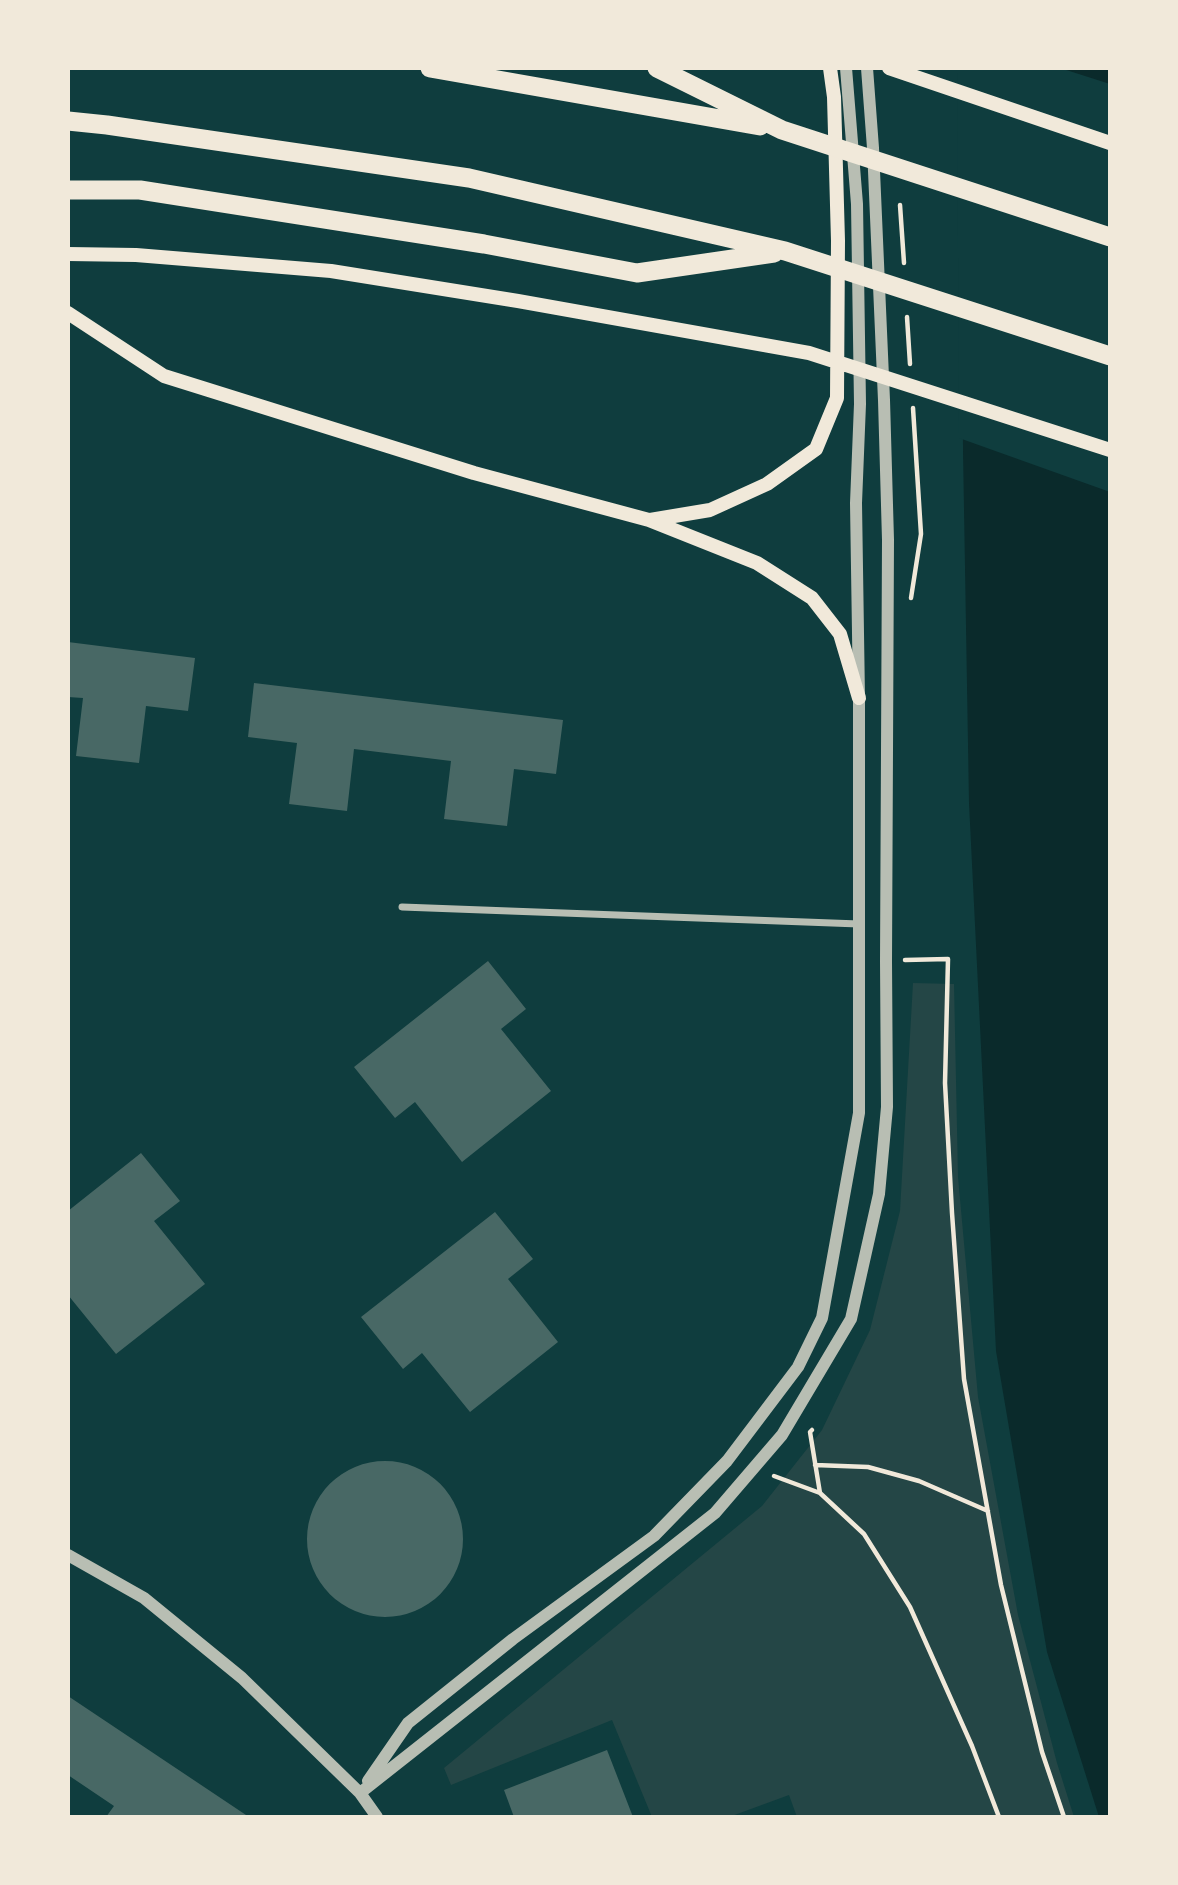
<!DOCTYPE html>
<style>
body{margin:0}
#map{position:relative;width:1178px;height:1885px;overflow:hidden;background:#0f3d3e;font-family:Inter,sans-serif}
canvas{display:block}
.frame{position:absolute;inset:0;border:70px solid #f1e9da;pointer-events:none}
</style>
<div id="map">
<canvas width="1178" height="1885"></canvas>
<div class="frame"></div>
</div>
<script>
const ctx = document.querySelector('canvas').getContext('2d');
ctx.lineJoin = 'round';
function fillPath(path, color) {
  ctx.fillStyle = color;
  ctx.fill(path, 'evenodd');
}
function shape(rows) {
  const path = new Path2D();
  for (const r of rows) {
    if (r.length === 3) {
      path.moveTo(r[0] + r[2], r[1]);
      path.arc(r[0], r[1], r[2], 0, 2 * Math.PI);
      continue;
    }
    path.moveTo(r[0], r[1]);
    for (let i = 2; i < r.length; i += 2) path.lineTo(r[i], r[i + 1]);
  }
  return path;
}
function stroke(path, color, width, dash) {
  ctx.strokeStyle = color;
  ctx.lineWidth = width;
  ctx.lineCap = dash ? 'butt' : 'round';
  ctx.setLineDash(dash || []);
  ctx.stroke(path);
}
const green = shape([
 [913,983,954,984,958,1177,978,1397,1018,1615,1057,1763,1074,1817,797,1817,789,1795,729,1817,652,1817,612,1720,451,1785,444,1768,762,1506,822,1430,870,1330,900,1211]
]);
const water = shape([
 [961,68,1110,68,1110,1817,1099,1817,1047,1652,996,1351,969,803,963,450]
]);
const pier = shape([
 [957,68,1060,68,1110,84,1110,492,959,438]
]);
const building = shape([
 [68,642,195,658,188,711,146,706,139,763,76,756,83,698,68,697],
 [254,683,563,720,556,774,514,769,507,826,444,819,451,761,354,749,347,811,289,804,297,743,248,737],
 [488,961,526,1009,501,1029,551,1091,462,1162,415,1102,395,1118,354,1067],
 [141,1153,180,1201,154,1221,205,1284,116,1354,68,1295,68,1211],
 [495,1212,533,1259,508,1279,558,1342,470,1412,422,1353,403,1369,361,1317],
 [385,1539,78],
 [68,1696,249,1817,106,1817,114,1806,68,1775],
 [607,1750,633,1817,514,1817,504,1790]
]);
const path = shape([
 [900,205,904,263],
 [907,317,910,364],
 [911,598,921,534,913,408],
 [905,960,948,959,945,1083,952,1213,964,1379,1001,1585,1042,1752,1064,1817],
 [812,1430,810,1432,820,1493,864,1534,910,1607,972,1746,999,1817],
 [815,1465,868,1467,919,1481,988,1511],
 [774,1476,820,1493]
]);
const minor = shape([
 [402,907,859,924]
]);
const tertiary = shape([
 [68,1555,144,1598,242,1678,360,1793,377,1817],
 [368,1781,408,1723,513,1639,654,1536,727,1461,798,1367,822,1318,859,1113,859,698,856,503,860,404,857,204,846,68],
 [360,1793,715,1513,782,1435,851,1319,879,1194,887,1107,886,961,888,540,884,400,873,148,867,68]
]);
const secondary = shape([
 [889,68,1110,143],
 [68,254,136,255,331,271,518,301,809,353,1110,450],
 [68,313,164,376,474,473,649,520,757,563,812,598,840,634,859,698],
 [650,520,710,510,767,484,816,449,837,398,838,241,834,97,830,68]
]);
const trunk = shape([
 [430,68,760,126],
 [657,68,782,130,1110,237],
 [68,121,107,125,469,178,785,251,1110,356],
 [68,190,140,190,484,244,637,273,774,253]
]);
fillPath(green, '#244646');
fillPath(water, '#0a2a2b');
fillPath(pier, '#0f3d3e');
fillPath(building, '#486865');
stroke(path, '#f1e9da', 4.5);
stroke(minor, '#b8beb3', 7);
stroke(tertiary, '#b8beb3', 12);
stroke(secondary, '#f1e9da', 14);
stroke(trunk, '#f1e9da', 19);
</script>
